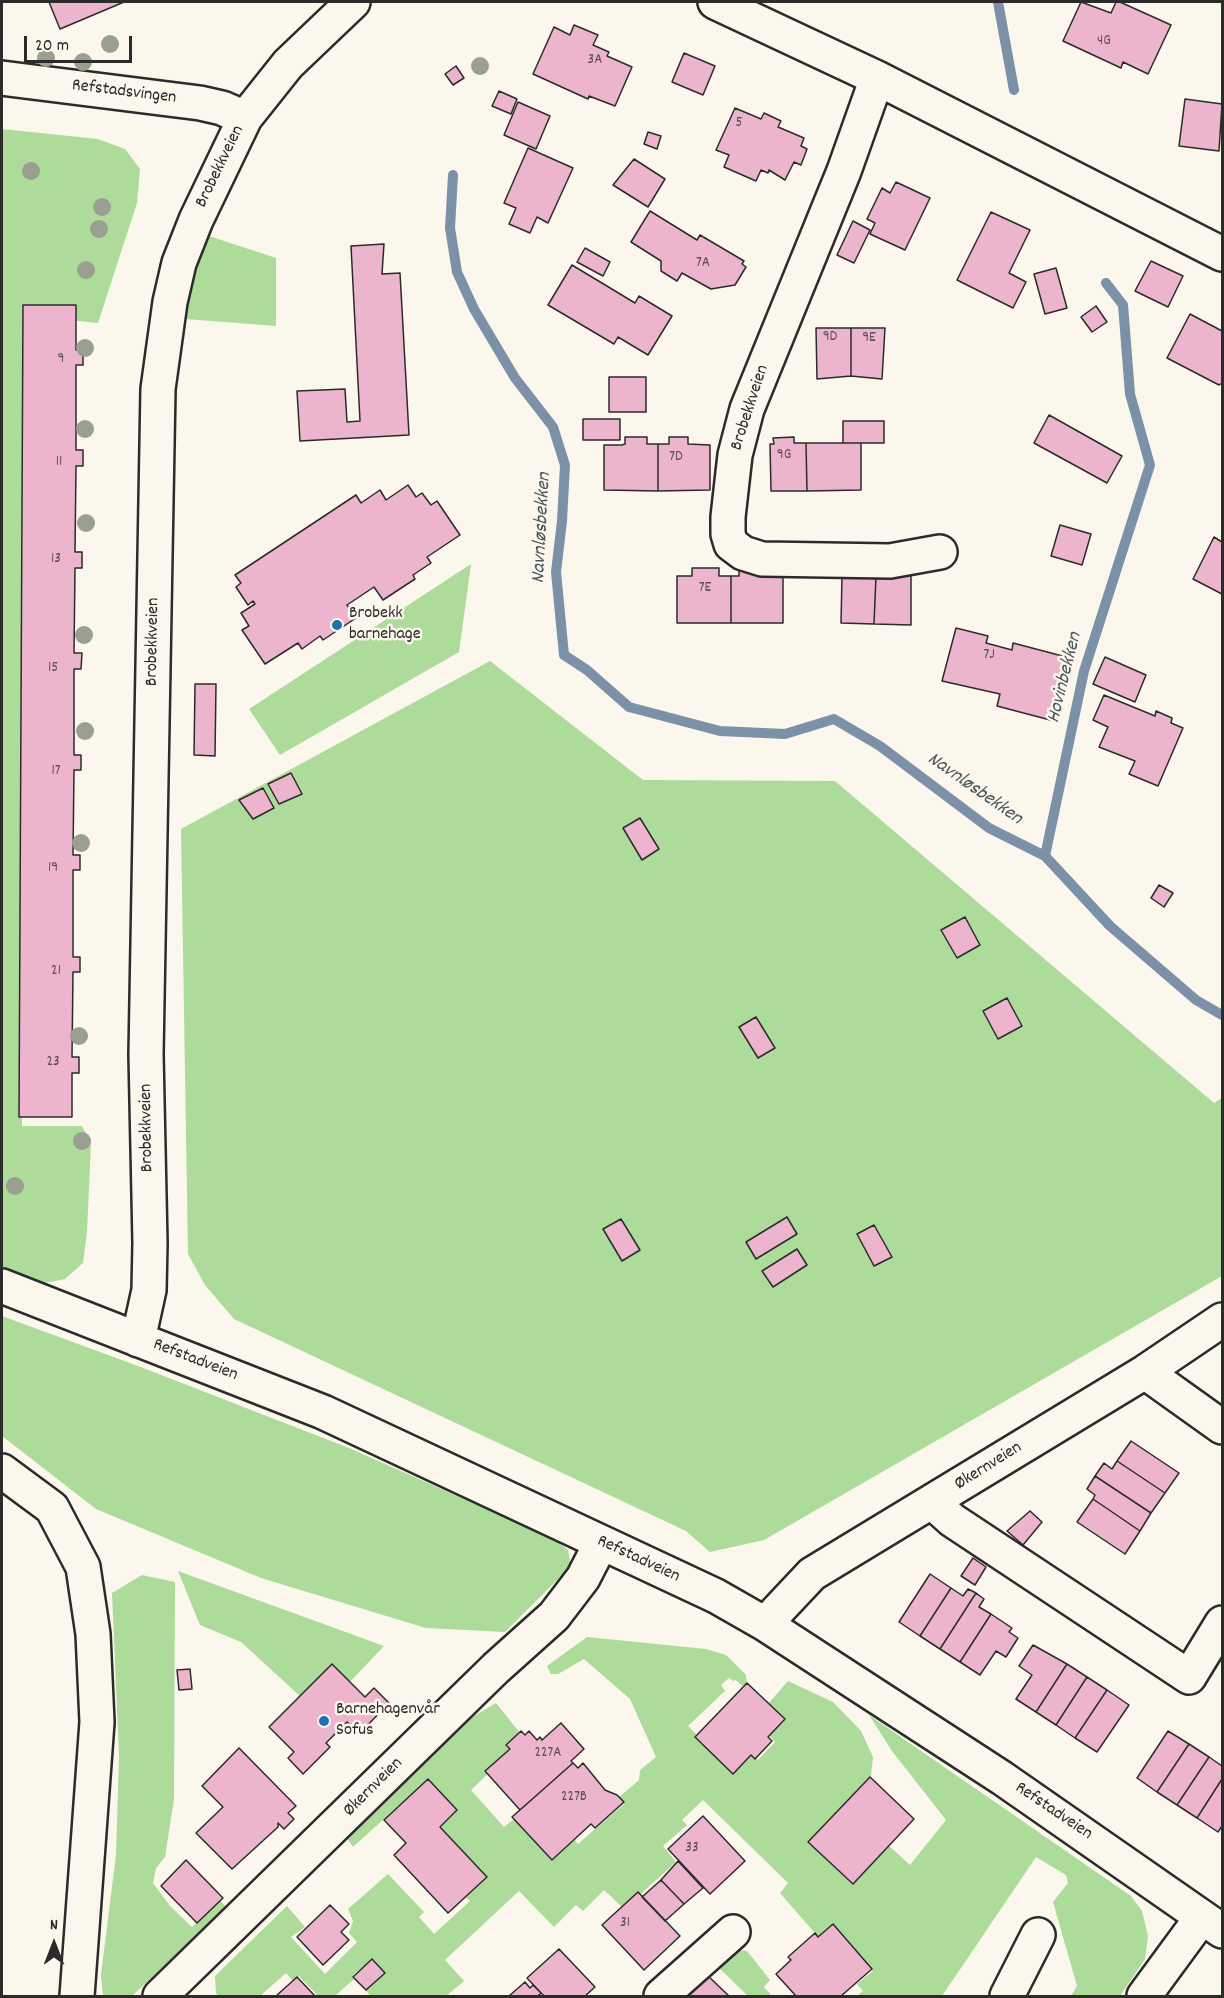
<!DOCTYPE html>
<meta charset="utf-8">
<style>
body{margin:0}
#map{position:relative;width:1224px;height:1998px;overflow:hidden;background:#fbf7ec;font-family:Dekko,sans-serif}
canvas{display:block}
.frame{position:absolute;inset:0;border:3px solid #2b2b2b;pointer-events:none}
.north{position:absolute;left:24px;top:1914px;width:60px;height:60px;-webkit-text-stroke:4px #fbf7ec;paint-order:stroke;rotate:0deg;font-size:16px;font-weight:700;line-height:24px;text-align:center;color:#2b2b2b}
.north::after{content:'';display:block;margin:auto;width:21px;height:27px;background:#2b2b2b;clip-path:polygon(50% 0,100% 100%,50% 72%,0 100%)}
.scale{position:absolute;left:24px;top:36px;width:108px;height:27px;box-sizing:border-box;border:3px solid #2b2b2b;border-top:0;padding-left:8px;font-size:18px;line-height:21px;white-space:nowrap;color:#2b2b2b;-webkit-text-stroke:4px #fbf7ec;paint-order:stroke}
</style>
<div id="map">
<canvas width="1224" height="1998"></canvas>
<div class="frame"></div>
<div class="north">N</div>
<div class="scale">20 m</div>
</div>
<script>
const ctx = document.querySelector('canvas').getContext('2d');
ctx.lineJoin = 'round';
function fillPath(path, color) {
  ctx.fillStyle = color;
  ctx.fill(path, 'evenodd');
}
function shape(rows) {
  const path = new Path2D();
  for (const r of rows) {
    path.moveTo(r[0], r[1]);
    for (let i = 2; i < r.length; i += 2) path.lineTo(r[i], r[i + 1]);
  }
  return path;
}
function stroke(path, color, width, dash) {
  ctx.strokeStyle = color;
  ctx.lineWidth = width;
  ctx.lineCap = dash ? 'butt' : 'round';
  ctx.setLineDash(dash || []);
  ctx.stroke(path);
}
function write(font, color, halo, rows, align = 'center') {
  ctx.font = font + ' Dekko,sans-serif';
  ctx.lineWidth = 5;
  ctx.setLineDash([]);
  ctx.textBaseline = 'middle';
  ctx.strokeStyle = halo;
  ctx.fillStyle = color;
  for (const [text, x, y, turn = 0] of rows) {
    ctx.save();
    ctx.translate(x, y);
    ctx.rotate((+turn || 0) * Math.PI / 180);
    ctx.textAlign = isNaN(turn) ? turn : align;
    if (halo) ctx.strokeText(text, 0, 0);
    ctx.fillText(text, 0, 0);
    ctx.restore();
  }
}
const green = shape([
 [2,129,98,139,125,149,140,169,137,203,98,323,23,315,22,1126,82,1126,91,1142,87,1232,83,1263,65,1279,44,1283,2,1269],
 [200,233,276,258,276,326,173,318],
 [471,564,459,652,280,755,249,709],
 [490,661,643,780,835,781,1214,1103,1222,1098,1222,1276,764,1540,710,1552,686,1531,234,1319,205,1285,188,1254,181,829],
 [2,1316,138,1366,349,1448,554,1539,568,1550,571,1566,505,1632,426,1628,261,1578,96,1509,2,1436],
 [178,1571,384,1646,348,1684,302,1698,241,1642,200,1625],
 [142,1575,175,1582,174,1799,165,1857,156,1868,153,1883,170,1906,192,1927,219,1899,226,1907,132,1996,103,1996,101,1975,116,1855,119,1755,112,1593],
 [587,1637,706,1649,726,1655,746,1675,747,1684,742,1686,736,1680,733,1681,729,1678,721,1685,725,1691,688,1726,734,1773,752,1755,758,1760,775,1742,769,1735,768,1704,788,1681,833,1702,861,1731,873,1757,871,1776,808,1842,850,1882,887,1844,910,1865,946,1820,892,1751,869,1715,1131,1896,1142,1911,1148,1936,1145,1959,1120,1996,1071,1996,1077,1986,1053,1902,1068,1883,1066,1875,1036,1857,942,1996,857,1996,863,1991,857,1984,873,1971,837,1929,821,1940,780,1893,788,1883,703,1800,682,1820,687,1825,663,1846,676,1862,624,1909,604,1890,583,1911,576,1905,554,1927,519,1891,445,1960,464,1981,446,1996,371,1996,365,1990,384,1974,372,1959,353,1975,355,1978,335,1996,318,1996,299,1976,293,1981,286,1973,260,1996,218,1996,216,1993,215,1976,287,1906,305,1927,291,1937,325,1974,357,1942,349,1933,353,1921,348,1909,388,1874,424,1912,419,1917,434,1934,470,1901,466,1897,487,1878,440,1828,457,1811,427,1780,353,1847,347,1838,466,1721,496,1703,520,1733,506,1744,512,1751,471,1790,504,1827,514,1819,552,1861,575,1840,578,1844,624,1804,618,1798,639,1780,640,1770,656,1757,630,1699,584,1659,558,1674,551,1674,547,1666],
 [733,1949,747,1951,770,1980,764,1987,772,1996,748,1996,715,1964]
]);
const stream = shape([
 [998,2,1014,90],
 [453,175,450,228,457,272,474,309,515,378,553,427,565,465,562,521,556,572,564,655,587,670,629,707,720,731,785,734,834,719,880,746,989,828,1045,856],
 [1106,283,1123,305,1130,394,1150,465,1084,671,1045,856,1110,926,1196,1000,1222,1015]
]);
const building = shape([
 [49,2,124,2,60,29,49,2],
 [1081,2,1111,13,1116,2,1120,2,1171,25,1148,74,1123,62,1121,68,1063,41,1081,2],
 [574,25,598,35,593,45,609,52,607,56,632,67,615,106,589,96,588,99,533,74,554,27,570,35,574,25],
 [684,53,715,66,703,95,672,82,684,53],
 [456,66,464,78,453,85,445,74,456,66],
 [499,91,517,99,511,114,492,106,499,91],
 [1185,99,1222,104,1219,151,1179,146,1185,99],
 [518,102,550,116,536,149,504,135,518,102],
 [735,108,761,119,764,113,781,121,778,127,804,138,801,146,807,149,801,165,794,162,785,180,769,170,768,173,761,170,756,181,724,167,729,155,716,150,735,108],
 [648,132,661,136,657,149,644,144,648,132],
 [528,148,573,168,548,223,537,217,530,233,509,224,516,208,504,203,528,148],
 [634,159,665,179,648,207,613,185,634,159],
 [896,182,930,198,905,250,870,234,875,223,867,219,882,188,890,193,896,182],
 [650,211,697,240,700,235,744,261,742,264,746,267,735,285,711,289,682,273,677,281,661,271,661,261,631,242,650,211],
 [991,212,1030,230,1009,273,1026,282,1013,308,957,280,991,212],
 [853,221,870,230,854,263,837,255,853,221],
 [384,244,382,274,400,273,409,435,300,441,297,391,345,389,347,422,360,421,351,246,384,244],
 [585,248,610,262,603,276,577,262,585,248],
 [1151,261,1183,276,1168,307,1135,291,1151,261],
 [572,265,635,303,639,296,672,316,648,355,618,337,614,344,548,305,572,265],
 [1056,268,1067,308,1045,314,1034,274,1056,268],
 [23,305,76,305,76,350,83,350,83,365,76,365,76,450,83,450,83,466,76,466,75,552,82,552,82,568,75,568,74,653,82,653,81,669,74,669,74,755,81,755,81,770,74,770,73,855,80,855,80,870,73,870,73,957,80,957,80,972,73,972,72,1057,79,1057,79,1073,72,1073,72,1117,19,1117,23,305],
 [1096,306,1107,322,1092,332,1081,317,1096,306],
 [1190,314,1222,331,1222,383,1219,385,1167,358,1190,314],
 [816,328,851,328,851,376,817,379,816,328],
 [851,328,885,328,882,379,851,376,851,328],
 [609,377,646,377,646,412,609,412,609,377],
 [1049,415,1122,456,1107,483,1034,443,1049,415],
 [583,419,620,419,620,440,583,440,583,419],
 [843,421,884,421,884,443,843,443,843,421],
 [625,437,647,437,647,444,658,444,658,491,604,490,604,445,622,445,625,444,625,437],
 [669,437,688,437,688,444,710,445,710,490,658,491,658,444,669,444,669,437],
 [794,437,794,443,806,443,807,491,771,491,770,444,774,444,773,438,794,437],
 [806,443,861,443,861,490,807,491,806,443],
 [408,485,416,497,422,493,431,505,437,501,460,535,427,557,431,563,413,575,415,579,383,600,374,587,347,605,356,618,323,640,320,636,302,649,298,643,265,664,242,630,249,626,241,613,255,604,253,601,248,605,236,587,241,583,235,575,356,495,361,503,380,490,386,500,408,485],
 [1060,525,1091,534,1082,565,1051,556,1060,525],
 [1214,537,1222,542,1222,594,1193,579,1214,537],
 [692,568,719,568,719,576,731,576,731,623,677,623,677,576,692,576,692,568],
 [739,570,762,570,762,576,783,576,783,623,731,623,731,576,739,576,739,570],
 [911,570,911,625,874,624,876,576,911,570],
 [842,576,876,576,874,624,841,623,842,576],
 [956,628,988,636,986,643,1012,650,1013,643,1070,658,1054,721,997,706,1000,694,942,681,956,628],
 [1105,657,1146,675,1135,702,1093,684,1105,657],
 [195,684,216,684,215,756,194,755,195,684],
 [1104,695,1155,716,1156,711,1172,718,1171,723,1183,728,1158,786,1129,774,1135,761,1099,747,1108,727,1093,720,1104,695],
 [291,773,302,794,279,804,268,784,291,773],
 [263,788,274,808,253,819,239,800,263,788],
 [640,818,659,849,642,860,623,828,640,818],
 [1159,885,1173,893,1164,907,1151,898,1159,885],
 [965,917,980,945,957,958,941,930,965,917],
 [1007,998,1022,1026,998,1039,983,1011,1007,998],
 [756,1017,775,1048,758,1058,739,1027,756,1017],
 [787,1217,797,1234,756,1259,746,1242,787,1217],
 [621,1219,640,1250,622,1261,603,1229,621,1219],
 [874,1225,892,1257,874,1266,857,1234,874,1225],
 [797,1249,807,1265,773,1287,762,1271,797,1249],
 [1131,1441,1179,1473,1165,1493,1117,1461,1131,1441],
 [1117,1461,1165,1493,1151,1513,1095,1476,1104,1463,1112,1469,1117,1461],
 [1095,1476,1151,1513,1140,1531,1093,1499,1095,1495,1087,1489,1095,1476],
 [1093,1499,1140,1531,1125,1554,1077,1522,1093,1499],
 [1030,1511,1042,1522,1023,1545,1007,1531,1030,1511],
 [973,1558,986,1567,975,1585,961,1576,973,1558],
 [930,1574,951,1588,920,1636,899,1622,930,1574],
 [951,1588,963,1596,968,1589,976,1593,940,1649,920,1636,951,1588],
 [976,1593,984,1599,979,1607,991,1614,960,1662,940,1649,976,1593],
 [991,1614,1012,1628,1009,1632,1018,1638,1006,1657,996,1651,980,1675,960,1662,991,1614],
 [1033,1645,1067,1664,1036,1712,1016,1699,1032,1675,1019,1666,1033,1645],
 [332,1664,365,1697,374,1688,389,1703,359,1734,347,1722,326,1743,330,1747,303,1774,288,1758,294,1752,269,1727,332,1664],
 [1067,1664,1087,1677,1056,1725,1036,1712,1067,1664],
 [190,1669,192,1689,179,1690,177,1670,190,1669],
 [1087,1677,1107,1690,1075,1738,1056,1725,1087,1677],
 [747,1683,785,1719,768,1737,772,1741,755,1759,751,1755,733,1774,695,1737,747,1683],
 [1107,1690,1129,1705,1097,1752,1075,1738,1107,1690],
 [561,1723,584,1749,571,1761,573,1763,520,1810,485,1771,510,1749,506,1745,521,1731,525,1735,529,1731,537,1740,540,1737,542,1740,561,1723],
 [1168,1731,1189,1744,1157,1792,1137,1778,1168,1731],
 [1189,1744,1209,1757,1177,1805,1157,1792,1189,1744],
 [239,1748,296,1806,288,1813,294,1819,284,1829,278,1823,278,1827,232,1869,196,1833,223,1807,202,1786,239,1748],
 [1209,1757,1222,1766,1222,1779,1197,1818,1177,1805,1209,1757],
 [573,1763,578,1768,583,1763,605,1790,617,1795,624,1802,595,1828,591,1824,552,1860,512,1817,573,1763],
 [870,1777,914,1819,853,1884,808,1842,870,1777],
 [428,1779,457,1810,440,1827,487,1877,448,1913,394,1855,406,1843,384,1820,428,1779],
 [1222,1779,1222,1826,1218,1832,1197,1818,1222,1779],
 [703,1816,745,1861,710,1894,668,1849,703,1816],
 [186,1860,223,1898,197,1923,161,1886,186,1860],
 [678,1861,703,1888,684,1904,661,1880,678,1861],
 [661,1880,684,1904,665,1921,642,1897,661,1880],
 [638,1892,680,1936,644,1970,602,1925,638,1892],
 [330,1905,349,1924,341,1932,349,1940,323,1965,297,1937,330,1905],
 [833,1924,872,1969,841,1996,796,1996,776,1974,791,1960,788,1957,815,1933,818,1937,833,1924],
 [559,1949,595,1987,585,1996,544,1996,527,1978,559,1949],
 [372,1959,385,1973,366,1990,353,1977,372,1959],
 [707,1975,729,1996,685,1996,707,1975],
 [297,1977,315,1996,276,1996,297,1977],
 [525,1982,530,1988,533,1985,541,1993,538,1996,509,1996,525,1982]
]);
const minor = shape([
 [715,2,877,78,1222,254],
 [2,78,200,103,222,108,245,118],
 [877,78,844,171,747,409,735,455,728,517,728,534,731,544,743,553,762,559,890,561,940,552],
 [2,1286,323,1412,716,1596,765,1624,1002,1778,1222,1931],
 [138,1340,149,1290,150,1243,146,1054,158,389,170,302,179,263,196,220,245,118,288,64,353,2],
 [1145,1372,1222,1427],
 [2,1471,52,1508,83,1567,93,1634,97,1722,77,1996],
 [932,1502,952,1520,1189,1677,1222,1623],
 [765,1624,812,1574,1145,1372,1222,1320],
 [160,1996,496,1668,554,1616,583,1578,601,1543],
 [661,1996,733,1932],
 [1007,1996,1038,1935],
 [1144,1996,1202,1917]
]);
const trees = [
 [110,44],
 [46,58],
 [83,62],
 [480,66],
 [31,171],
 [102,207],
 [99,229],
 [86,270],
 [85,348],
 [85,429],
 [86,523],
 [84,635],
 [85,731],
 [81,843],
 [79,1036],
 [82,1141],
 [15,1186]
];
const markers = [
 [337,625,6,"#1f6fb2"],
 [324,1721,6,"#1f6fb2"]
];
const numberNames = [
 ["4G",1104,42],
 ["3A",595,61],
 ["5",739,124],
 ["7A",703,264],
 ["9D",830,338],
 ["9E",869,339],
 ["9",61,360],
 ["9G",784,456],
 ["7D",676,458],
 ["11",59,463],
 ["13",56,560],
 ["7E",705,589],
 ["7J",989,656],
 ["15",53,669],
 ["17",56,772],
 ["19",53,869],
 ["21",56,972],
 ["23",53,1063],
 ["227A",548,1754],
 ["227B",574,1798],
 ["33",692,1849],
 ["31",625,1924]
];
const streetNames = [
 ["Refstadsvingen",124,93,7],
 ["Brobekkveien",221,167,-64],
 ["Brobekkveien",751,408,-72],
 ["Brobekkveien",154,642,-89],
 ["Brobekkveien",148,1128,-91],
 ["Refstadveien",195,1361,21],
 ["Økernveien",989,1467,-32],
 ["Refstadveien",638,1560,25],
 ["Økernveien",374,1788,-45],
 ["Refstadveien",1053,1812,34]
];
const poiNames = [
 ["Brobekk",349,615],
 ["barnehage",349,636],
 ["Barnehagenvår",336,1711],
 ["Sofus",336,1732]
];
const waterNames = [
 ["Navnløsbekken",543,528,-87],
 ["Hovinbekken",1066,678,-76],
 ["Navnløsbekken",974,790,35]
];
fillPath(green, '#acdb9a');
stroke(stream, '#7c91a7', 10);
fillPath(building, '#ecb5cd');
stroke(building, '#2b2b2b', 1.5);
stroke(minor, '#2b2b2b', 38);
stroke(minor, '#fbf7ec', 33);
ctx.fillStyle = '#9a9f91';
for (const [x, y] of trees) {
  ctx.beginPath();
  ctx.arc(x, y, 9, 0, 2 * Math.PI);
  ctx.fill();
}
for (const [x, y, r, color] of markers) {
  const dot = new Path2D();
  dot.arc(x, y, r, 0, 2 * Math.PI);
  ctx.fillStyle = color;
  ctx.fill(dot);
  stroke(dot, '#fbf7ec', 2);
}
write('15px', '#5b4e54', null, numberNames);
write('18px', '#2b2b2b', '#fbf7ec', streetNames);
write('18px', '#2b2b2b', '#fbf7ec', poiNames, 'left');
write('italic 20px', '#4d565f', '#fbf7ec', waterNames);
</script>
